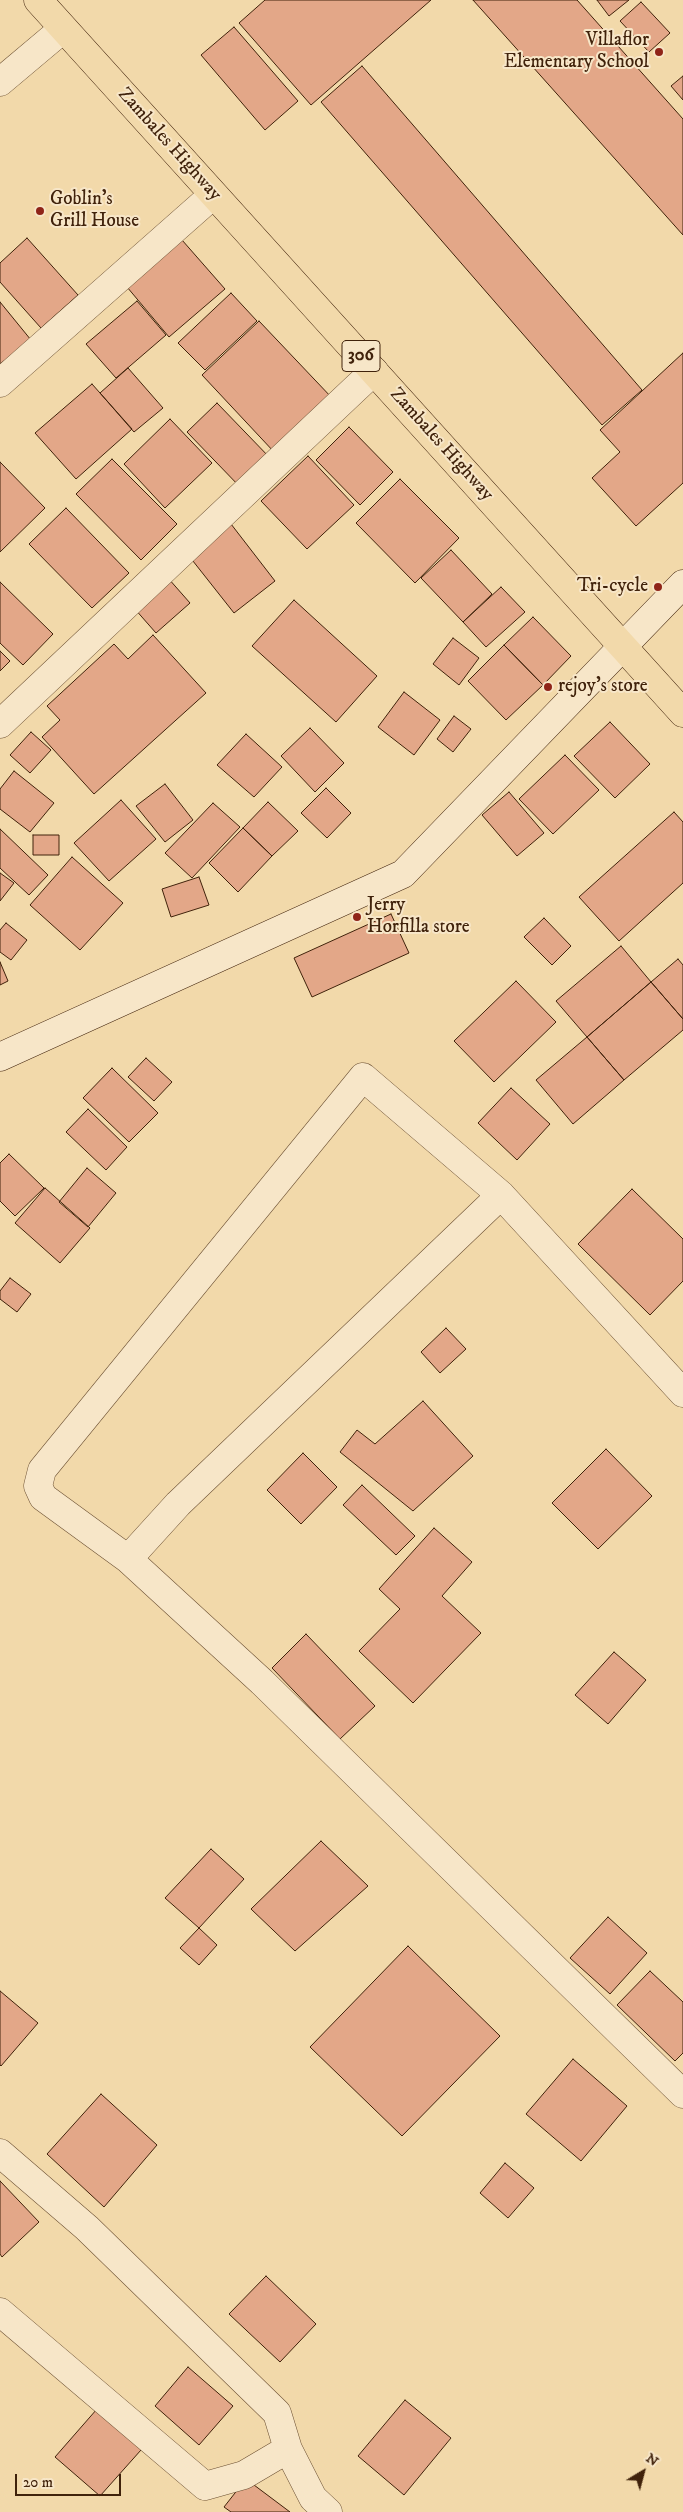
<!DOCTYPE html>
<style>
body{margin:0}
#map{position:relative;width:683px;height:2512px;overflow:hidden;background:#f2d9aa;font-family:"IM FELL DW Pica",serif}
canvas{display:block}
.north{position:absolute;left:618px;top:2447px;width:50px;height:50px;-webkit-text-stroke:4px #f7e6c8;paint-order:stroke;rotate:37deg;font-size:14px;font-weight:700;line-height:20px;text-align:center;color:#40220b}
.north::after{content:'';display:block;margin:auto;width:18px;height:22px;background:#40220b;clip-path:polygon(50% 0,100% 100%,50% 72%,0 100%)}
.scale{position:absolute;left:15px;top:2474px;width:106px;height:22px;box-sizing:border-box;border:2px solid #40220b;border-top:0;padding-left:6px;font-size:15px;line-height:18px;white-space:nowrap;color:#40220b;-webkit-text-stroke:4px #f7e6c8;paint-order:stroke}
</style>
<div id="map">
<canvas width="683" height="2512"></canvas>
<div class="north">N</div>
<div class="scale">20 m</div>
</div>
<script>
const ctx = document.querySelector('canvas').getContext('2d');
ctx.lineJoin = 'round';
function fillPath(path, color) {
  ctx.fillStyle = color;
  ctx.fill(path, 'evenodd');
}
function shape(rows) {
  const path = new Path2D();
  for (const r of rows) {
    path.moveTo(r[0], r[1]);
    for (let i = 2; i < r.length; i += 2) path.lineTo(r[i], r[i + 1]);
  }
  return path;
}
function stroke(path, color, width, dash) {
  ctx.strokeStyle = color;
  ctx.lineWidth = width;
  ctx.lineCap = dash ? 'butt' : 'round';
  ctx.setLineDash(dash || []);
  ctx.stroke(path);
}
function write(font, color, halo, rows, align = 'center') {
  ctx.font = font + ' "IM FELL DW Pica",serif';
  ctx.lineWidth = 4;
  ctx.setLineDash([]);
  ctx.textBaseline = 'middle';
  ctx.strokeStyle = halo;
  ctx.fillStyle = color;
  for (const [text, x, y, turn = 0] of rows) {
    ctx.save();
    ctx.translate(x, y);
    ctx.rotate((+turn || 0) * Math.PI / 180);
    ctx.textAlign = isNaN(turn) ? turn : align;
    if (halo) ctx.strokeText(text, 0, 0);
    ctx.fillText(text, 0, 0);
    ctx.restore();
  }
}
const building = shape([
 [265,0,431,0,311,105,239,23,265,0],
 [473,0,577,0,683,119,683,235,473,0],
 [597,0,629,0,609,16,597,0],
 [641,2,670,33,649,52,620,21,641,2],
 [234,27,298,101,265,130,201,55,234,27],
 [362,66,642,390,602,425,321,102,362,66],
 [683,76,683,100,671,86,683,76],
 [27,238,78,295,41,328,0,282,0,263,27,238],
 [182,240,225,289,169,337,127,287,182,240],
 [231,293,257,321,205,370,178,343,231,293],
 [137,301,166,335,116,378,86,344,137,301],
 [0,302,31,340,0,364,0,302],
 [259,321,333,399,275,453,202,375,259,321],
 [683,353,683,483,636,526,592,478,620,452,600,430,683,353],
 [128,368,163,408,134,432,100,393,128,368],
 [92,384,132,429,76,479,35,433,92,384],
 [217,403,272,460,242,489,187,432,217,403],
 [170,419,212,463,165,508,124,464,170,419],
 [349,427,393,472,360,505,316,460,349,427],
 [308,456,354,505,307,549,261,501,308,456],
 [112,459,177,524,141,560,76,494,112,459],
 [0,462,45,508,0,552,0,462],
 [400,479,459,538,415,583,356,523,400,479],
 [66,508,129,573,92,608,29,544,66,508],
 [231,524,275,581,234,613,189,556,231,524],
 [451,550,492,594,463,622,421,578,451,550],
 [168,578,190,603,156,633,134,608,168,578],
 [0,582,53,634,23,665,0,643,0,582],
 [501,587,525,612,486,647,463,622,501,587],
 [294,600,377,676,336,722,252,646,294,600],
 [533,617,571,656,543,685,504,645,533,617],
 [153,635,206,693,94,794,42,737,60,720,47,706,114,644,128,659,153,635],
 [453,638,479,658,459,685,433,664,453,638],
 [504,645,543,685,506,720,468,681,504,645],
 [0,651,10,661,0,671,0,651],
 [404,692,440,720,414,755,378,727,404,692],
 [454,716,471,729,453,752,437,739,454,716],
 [610,722,650,764,615,798,574,756,610,722],
 [310,728,344,763,315,792,281,756,310,728],
 [31,732,51,750,30,773,10,755,31,732],
 [246,734,282,767,254,797,217,765,246,734],
 [565,755,599,790,553,834,519,799,565,755],
 [14,771,54,803,30,832,0,809,0,789,14,771],
 [165,784,193,820,165,842,136,806,165,784],
 [326,788,351,813,327,838,301,813,326,788],
 [509,792,544,833,517,856,482,815,509,792],
 [121,800,156,839,109,881,74,843,121,800],
 [268,802,298,831,272,856,243,828,268,802],
 [213,803,240,827,192,878,165,853,213,803],
 [674,812,683,822,683,883,619,941,579,897,674,812],
 [243,828,272,856,238,892,209,863,243,828],
 [0,829,48,875,29,895,0,868,0,829],
 [33,835,59,835,59,855,33,855,33,835],
 [72,857,123,903,80,950,30,905,72,857],
 [0,873,14,883,0,901,0,873],
 [199,877,209,905,171,917,162,889,199,877],
 [391,914,409,953,312,997,294,958,391,914],
 [544,918,571,946,552,965,524,937,544,918],
 [6,923,27,940,11,960,0,952,0,930,6,923],
 [621,946,651,982,587,1037,556,1001,621,946],
 [678,959,683,965,683,1019,651,982,678,959],
 [0,962,8,981,0,985,0,962],
 [516,981,556,1022,494,1082,454,1041,516,981],
 [651,982,683,1019,683,1030,624,1080,587,1037,651,982],
 [587,1037,624,1080,573,1124,536,1080,587,1037],
 [146,1058,172,1082,154,1101,128,1077,146,1058],
 [112,1068,158,1113,129,1142,83,1098,112,1068],
 [511,1088,550,1124,517,1160,478,1123,511,1088],
 [88,1109,127,1147,106,1170,66,1132,88,1109],
 [9,1154,44,1188,15,1216,0,1201,0,1163,9,1154],
 [87,1168,116,1193,88,1227,59,1202,87,1168],
 [45,1188,90,1228,60,1263,15,1223,45,1188],
 [632,1189,683,1239,683,1281,650,1315,578,1244,632,1189],
 [10,1278,31,1294,17,1312,0,1299,0,1291,10,1278],
 [446,1328,466,1349,440,1373,421,1352,446,1328],
 [423,1401,473,1456,413,1511,340,1452,357,1430,375,1444,423,1401],
 [606,1449,652,1496,598,1549,552,1503,606,1449],
 [303,1453,337,1487,301,1524,267,1490,303,1453],
 [362,1485,415,1536,396,1555,343,1505,362,1485],
 [434,1528,472,1562,442,1596,481,1633,413,1703,359,1651,400,1609,379,1589,434,1528],
 [306,1634,375,1706,340,1739,272,1668,306,1634],
 [614,1652,646,1680,608,1724,575,1695,614,1652],
 [321,1841,368,1886,295,1951,251,1909,321,1841],
 [211,1849,244,1879,199,1928,165,1898,211,1849],
 [608,1917,647,1953,610,1994,570,1958,608,1917],
 [199,1928,217,1945,199,1965,180,1948,199,1928],
 [408,1946,500,2036,402,2136,310,2047,408,1946],
 [650,1971,683,2002,683,2053,675,2061,617,2005,650,1971],
 [0,1991,38,2023,1,2066,0,2065,0,1991],
 [573,2059,627,2106,581,2161,526,2114,573,2059],
 [101,2094,157,2145,104,2207,47,2154,101,2094],
 [505,2163,534,2188,508,2218,480,2193,505,2163],
 [0,2181,39,2222,2,2257,0,2254,0,2181],
 [266,2276,316,2324,280,2362,229,2314,266,2276],
 [188,2367,233,2406,199,2445,155,2406,188,2367],
 [405,2400,451,2438,404,2495,358,2456,405,2400],
 [104,2401,149,2441,100,2496,55,2457,104,2401],
 [246,2479,290,2512,231,2512,224,2507,246,2479]
]);
const street = shape([
 [0,82,63,29],
 [0,383,213,195],
 [0,724,374,371],
 [501,1195,178,1504,128,1559,262,1682,683,2094],
 [128,1559,43,1497,38,1486,42,1470,363,1077,501,1195,683,1393],
 [0,2153,87,2228,277,2413,288,2449,313,2498,328,2512],
 [0,2312,205,2486,244,2475,288,2449]
]);
const secondary = shape([
 [0,1057,403,874,683,584]
]);
const primary = shape([
 [38,0,683,713]
]);
const markers = [
 [659,52,5,"#8f2418"],
 [40,211,5,"#8f2418"],
 [658,587,5,"#8f2418"],
 [548,687,5,"#8f2418"],
 [357,917,5,"#8f2418"]
];
const shields = [
 [361,356,38]
];
const shieldNames = [
 ["306",361,356]
];
const poiNames = [
 ["Villaflor",649,41,"right"],
 ["Elementary School",649,63,"right"],
 ["Goblin's",50,200],
 ["Grill House",50,222],
 ["Tri-cycle",648,587,"right"],
 ["rejoy's store",558,687],
 ["Jerry",367,906],
 ["Horfilla store",367,928]
];
const streetNames = [
 ["Zambales Highway",169,145,48],
 ["Zambales Highway",441,445,48]
];
fillPath(building, '#e3a788');
stroke(building, '#40220b', 1);
stroke(street, '#6c5033', 29);
stroke(secondary, '#40220b', 29);
stroke(primary, '#40220b', 29);
stroke(street, '#f7e6c8', 28);
stroke(secondary, '#f7e6c8', 28);
stroke(primary, '#f2d9aa', 28);
for (const [x, y, r, color] of markers) {
  const dot = new Path2D();
  dot.arc(x, y, r, 0, 2 * Math.PI);
  ctx.fillStyle = color;
  ctx.fill(dot);
  stroke(dot, '#f7e6c8', 2);
}
for (const [x, y, w] of shields) {
  const box = new Path2D();
  box.roundRect(x - w / 2, y - 15.5, w, 31, 4);
  ctx.fillStyle = '#f7e6c8';
  ctx.fill(box);
  stroke(box, '#40220b', 1);
}
write('bold 18px', '#40220b', null, shieldNames);
write('19px', '#40220b', '#f7e6c8', poiNames, 'left');
write('19px', '#40220b', '#f7e6c8', streetNames);
</script>
